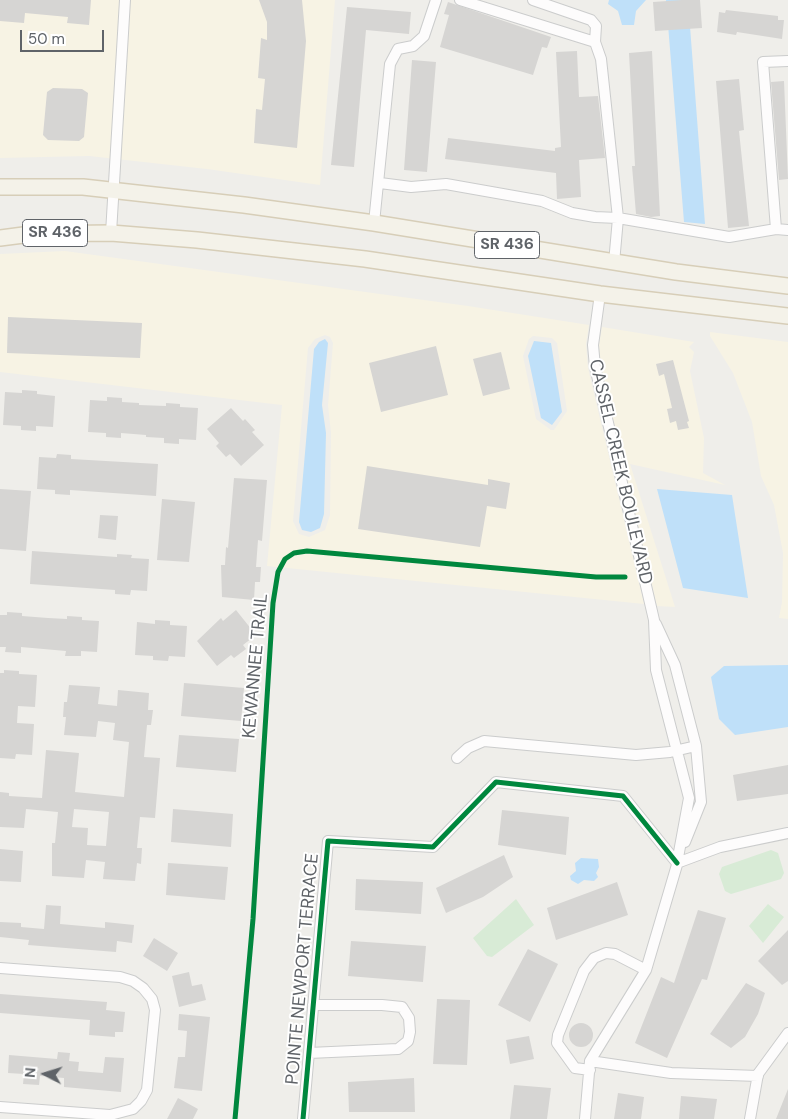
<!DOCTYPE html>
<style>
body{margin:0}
#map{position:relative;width:788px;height:1119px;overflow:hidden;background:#efeeea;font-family:"DM Sans",sans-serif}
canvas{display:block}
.north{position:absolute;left:20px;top:1049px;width:50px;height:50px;-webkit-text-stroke:4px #fff;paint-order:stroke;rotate:275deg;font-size:14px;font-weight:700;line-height:20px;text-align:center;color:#5f6368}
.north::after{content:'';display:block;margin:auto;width:18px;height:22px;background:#5f6368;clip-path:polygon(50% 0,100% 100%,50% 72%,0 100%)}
.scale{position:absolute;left:20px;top:30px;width:84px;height:22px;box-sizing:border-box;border:2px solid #5f6368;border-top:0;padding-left:6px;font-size:15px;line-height:18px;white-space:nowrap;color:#5f6368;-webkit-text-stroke:4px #fff;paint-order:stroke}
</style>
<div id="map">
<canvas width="788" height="1119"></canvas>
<div class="north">N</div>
<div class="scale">50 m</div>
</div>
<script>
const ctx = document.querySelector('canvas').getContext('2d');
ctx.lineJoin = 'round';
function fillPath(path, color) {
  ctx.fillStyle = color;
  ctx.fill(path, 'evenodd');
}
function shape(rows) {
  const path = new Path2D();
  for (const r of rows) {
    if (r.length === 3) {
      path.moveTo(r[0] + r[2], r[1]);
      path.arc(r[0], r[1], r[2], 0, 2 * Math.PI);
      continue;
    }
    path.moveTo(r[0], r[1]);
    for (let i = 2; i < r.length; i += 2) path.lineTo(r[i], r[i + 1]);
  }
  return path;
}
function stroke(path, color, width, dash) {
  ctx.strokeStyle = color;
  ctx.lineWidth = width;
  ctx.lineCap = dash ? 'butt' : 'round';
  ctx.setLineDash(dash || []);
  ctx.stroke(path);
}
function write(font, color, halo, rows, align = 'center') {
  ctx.font = font + ' "DM Sans",sans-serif';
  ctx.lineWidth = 4;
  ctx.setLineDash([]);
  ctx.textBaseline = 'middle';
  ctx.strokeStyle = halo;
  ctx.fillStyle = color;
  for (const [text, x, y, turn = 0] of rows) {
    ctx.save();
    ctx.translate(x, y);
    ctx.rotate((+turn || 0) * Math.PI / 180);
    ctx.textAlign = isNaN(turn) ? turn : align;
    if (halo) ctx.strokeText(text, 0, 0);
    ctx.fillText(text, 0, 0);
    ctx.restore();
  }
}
const commercial = shape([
 [0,0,335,0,320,185,207,169,89,156,0,158],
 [65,251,468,306,589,325,586,344,588,368,644,604,267,566,282,405,0,372,0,254],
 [325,335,330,337,333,343,328,405,331,433,330,515,325,530,309,537,299,534,293,521,308,348,315,339],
 [533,336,552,338,557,343,567,411,554,430,551,430,536,419,523,356,529,339],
 [602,327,694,342,689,347,694,352,690,371,704,438,703,473,725,485,630,464,675,607,657,606,601,367,599,345],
 [710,332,788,342,788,619,779,618,782,602,783,553,774,505,761,476,752,422,733,373,710,336]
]);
const green = shape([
 [771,850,778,853,784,873,781,879,731,894,725,891,719,874,722,867],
 [516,899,534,925,492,957,487,956,473,938],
 [768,904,784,917,763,943,749,926]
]);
const water = shape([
 [609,0,646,0,636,11,634,25,622,25,618,11,608,4],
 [666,0,688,0,705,224,684,222],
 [325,339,328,343,322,405,326,433,324,514,320,528,311,532,302,530,299,522,314,349,319,342],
 [534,341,551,343,562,412,552,425,541,418,528,356],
 [657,489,732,495,748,598,683,588],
 [788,665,788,727,735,735,719,719,711,677,724,666],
 [581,858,598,859,599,867,596,873,598,877,594,881,584,880,578,884,571,880,570,876,576,871,575,863]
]);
const building = shape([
 [0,0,91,0,89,25,67,23,68,17,25,13,24,23,0,21],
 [259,0,302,0,306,41,297,148,254,143,256,109,262,110,265,79,258,78,261,38,267,40,267,22],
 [682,0,700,0,702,28,655,31,653,2],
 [448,2,551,37,547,48,542,47,533,75,440,47,449,15,444,14],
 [347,7,411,12,409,34,366,30,354,167,331,165],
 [726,10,778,16,778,20,784,20,782,39,737,32,736,35,717,32,719,12,725,13],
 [577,51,579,97,598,96,605,158,579,160,581,197,557,199,556,173,445,159,448,138,555,151,555,148,561,147,556,52],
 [652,51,660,216,651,217,636,214,632,166,635,166,629,53],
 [412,60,436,62,427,172,404,170],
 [739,79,744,130,739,131,749,226,728,228,716,81],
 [784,81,788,179,779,180,771,82],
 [53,88,82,89,88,93,84,137,79,141,48,140,43,135,47,92],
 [8,317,142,323,140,358,7,353],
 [436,346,448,395,381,412,369,363],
 [501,352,510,389,483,396,473,359],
 [673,360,689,421,687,422,689,428,678,430,676,421,670,423,667,409,672,408,664,374,659,376,656,364],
 [22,390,37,391,37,394,55,396,53,427,36,426,36,431,21,430,21,426,3,425,5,392,22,393],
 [107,397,122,398,122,402,139,403,139,405,166,406,166,403,180,404,180,407,198,408,196,440,179,439,179,444,164,443,164,438,146,437,146,435,121,433,121,438,106,437,106,433,88,432,90,400,107,401],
 [231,408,243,421,245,419,255,430,252,432,264,445,241,466,230,454,226,457,216,446,219,443,207,429],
 [57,454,71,455,71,459,158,464,156,496,70,490,70,495,55,494,55,490,37,489,39,457,56,458],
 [367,466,488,485,488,479,510,483,506,509,487,506,480,547,358,529],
 [234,478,267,480,262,541,258,540,256,567,261,567,260,582,255,582,254,600,222,597,221,565,225,565,226,547,228,548],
 [0,489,31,491,26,551,0,549],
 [162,499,195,502,189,562,157,560],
 [100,515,118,516,116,540,98,538],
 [32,551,117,557,117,554,132,555,131,558,149,559,147,591,131,590,130,595,115,594,115,590,30,584],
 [236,610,256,635,243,645,246,649,234,658,231,655,217,666,197,641,221,618,223,621],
 [7,612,22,613,22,616,48,618,67,619,67,616,82,617,82,620,99,621,97,652,81,651,81,656,65,656,66,651,21,647,21,653,5,652,6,647,0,647,0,615,7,615],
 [155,620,170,621,170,625,187,626,185,657,169,656,168,661,153,660,153,656,135,655,137,622,155,624],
 [4,670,19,671,19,674,37,675,35,707,18,706,17,723,34,724,32,755,16,754,15,759,0,758,0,673,4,673],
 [184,683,244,688,241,721,181,716],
 [69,685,100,687,98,704,117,706,118,690,149,693,148,710,153,710,151,725,147,725,144,757,160,758,155,818,140,817,137,848,142,848,141,864,137,863,135,881,103,879,105,862,86,860,84,878,52,876,52,843,55,843,58,812,26,809,24,828,0,827,0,792,9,793,9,796,42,798,46,750,79,753,75,792,124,797,129,742,113,740,115,723,98,721,96,737,64,735,66,717,63,717,64,702,67,702],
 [74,809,109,812,106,846,87,845,88,828,72,827],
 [179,735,239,739,236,772,176,767],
 [788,765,788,794,737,801,733,775],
 [173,809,233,814,231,847,171,842],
 [502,810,569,817,566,855,498,845],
 [0,849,23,851,21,882,0,881],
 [504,855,513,877,483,897,446,913,436,888],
 [168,863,228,867,225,900,166,895],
 [356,879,423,882,421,914,355,910],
 [617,882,628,915,556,940,547,908],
 [46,905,61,906,60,924,105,928,105,922,134,925,132,943,117,941,116,952,28,945,29,940,0,937,0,922,21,923,21,927,44,929],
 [698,910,726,918,707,980,702,979,667,1058,635,1043,661,977,674,983],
 [788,930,788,981,782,985,758,961],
 [154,938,178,953,167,971,143,956],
 [351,941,426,946,423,982,348,976],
 [528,949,558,964,530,1022,498,1005],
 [189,972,192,986,202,984,206,1000,179,1007,172,976],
 [746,983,765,993,758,1014,745,1037,731,1048,710,1034],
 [0,994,107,1002,106,1010,125,1012,123,1032,115,1032,115,1037,89,1035,90,1020,0,1013],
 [437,999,470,1000,467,1065,433,1064],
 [179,1014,210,1017,202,1091,174,1088,178,1057,185,1057,187,1031,178,1030],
 [581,1035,12],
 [529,1036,534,1059,510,1064,506,1040],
 [58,1052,70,1053,69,1061,79,1062,78,1071,103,1073,105,1057,124,1058,121,1092,64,1087,64,1078,40,1076,39,1085,23,1084,24,1074,8,1073,9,1055,57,1059],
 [414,1078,415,1112,349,1112,348,1082],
 [514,1085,551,1088,547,1119,510,1119],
 [788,1089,788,1119,776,1119],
 [618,1093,644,1097,641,1119,614,1119],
 [681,1096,717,1099,714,1119,679,1119],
 [178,1098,198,1109,193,1119,167,1119]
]);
const street = shape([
 [460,0,595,42,601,59,618,218,614,263],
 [533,0,591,20,596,26,595,42],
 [788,61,763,62,776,229,788,230],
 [380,183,411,187,446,184,542,201,572,213,595,217,618,218,729,237,776,229],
 [374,223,390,64,398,49,413,46,424,36,436,0],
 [111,233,125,0],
 [600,294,593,345,595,367,654,620,656,670,689,798,677,863],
 [656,624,675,665,696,746,701,802,685,842],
 [457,758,468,748,484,741,636,755,670,752,696,746],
 [677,863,720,847,788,833],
 [0,968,120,977,133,981,143,988,152,999,155,1010,147,1090,141,1101,133,1109,110,1115,0,1107],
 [309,1053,398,1049,408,1041,410,1032,409,1018,402,1007,382,1005,313,1005],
 [590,1061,671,1073,758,1076],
 [590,1070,575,1068,557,1043,558,1035,584,971,594,958,606,953,615,954,646,970],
 [303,1119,328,841,433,847,496,782,623,796,677,863],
 [585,1119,590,1061,646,970,679,858],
 [750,1119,758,1074,788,1033]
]);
const primary = shape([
 [0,187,83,187,244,205,374,223,676,272,788,286],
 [0,238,31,234,111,233,197,240,365,259,600,294,788,316]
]);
const cycleway = shape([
 [235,1119,253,919,273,603,278,572,285,559,294,553,307,551,596,577,625,577],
 [303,1119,328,841,433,847,496,782,623,796,677,863]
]);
const shields = [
 [55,233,65],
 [507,245,65]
];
const shieldNames = [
 ["SR 436",55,233],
 ["SR 436",507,245]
];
const streetNames = [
 ["CASSEL CREEK BOULEVARD",620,472,77],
 ["KEWANNEE TRAIL",256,666,-85],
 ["POINTE NEWPORT TERRACE",303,969,-85]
];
fillPath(commercial, '#f7f3e4');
fillPath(green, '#d8ebd6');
fillPath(water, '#bfe0f9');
fillPath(building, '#d6d5d3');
stroke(street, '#cbcccc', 12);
stroke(primary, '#d7ceb8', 18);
stroke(street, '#fdfcfc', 10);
stroke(primary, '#f4f2e9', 15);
stroke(cycleway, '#00873e', 5);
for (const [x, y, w] of shields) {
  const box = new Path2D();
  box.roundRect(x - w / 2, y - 13.5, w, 27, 4);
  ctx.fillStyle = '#fff';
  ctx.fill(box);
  stroke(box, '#5f6368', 1);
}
write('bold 16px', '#5f6368', null, shieldNames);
write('18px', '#5f6368', '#fff', streetNames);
</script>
